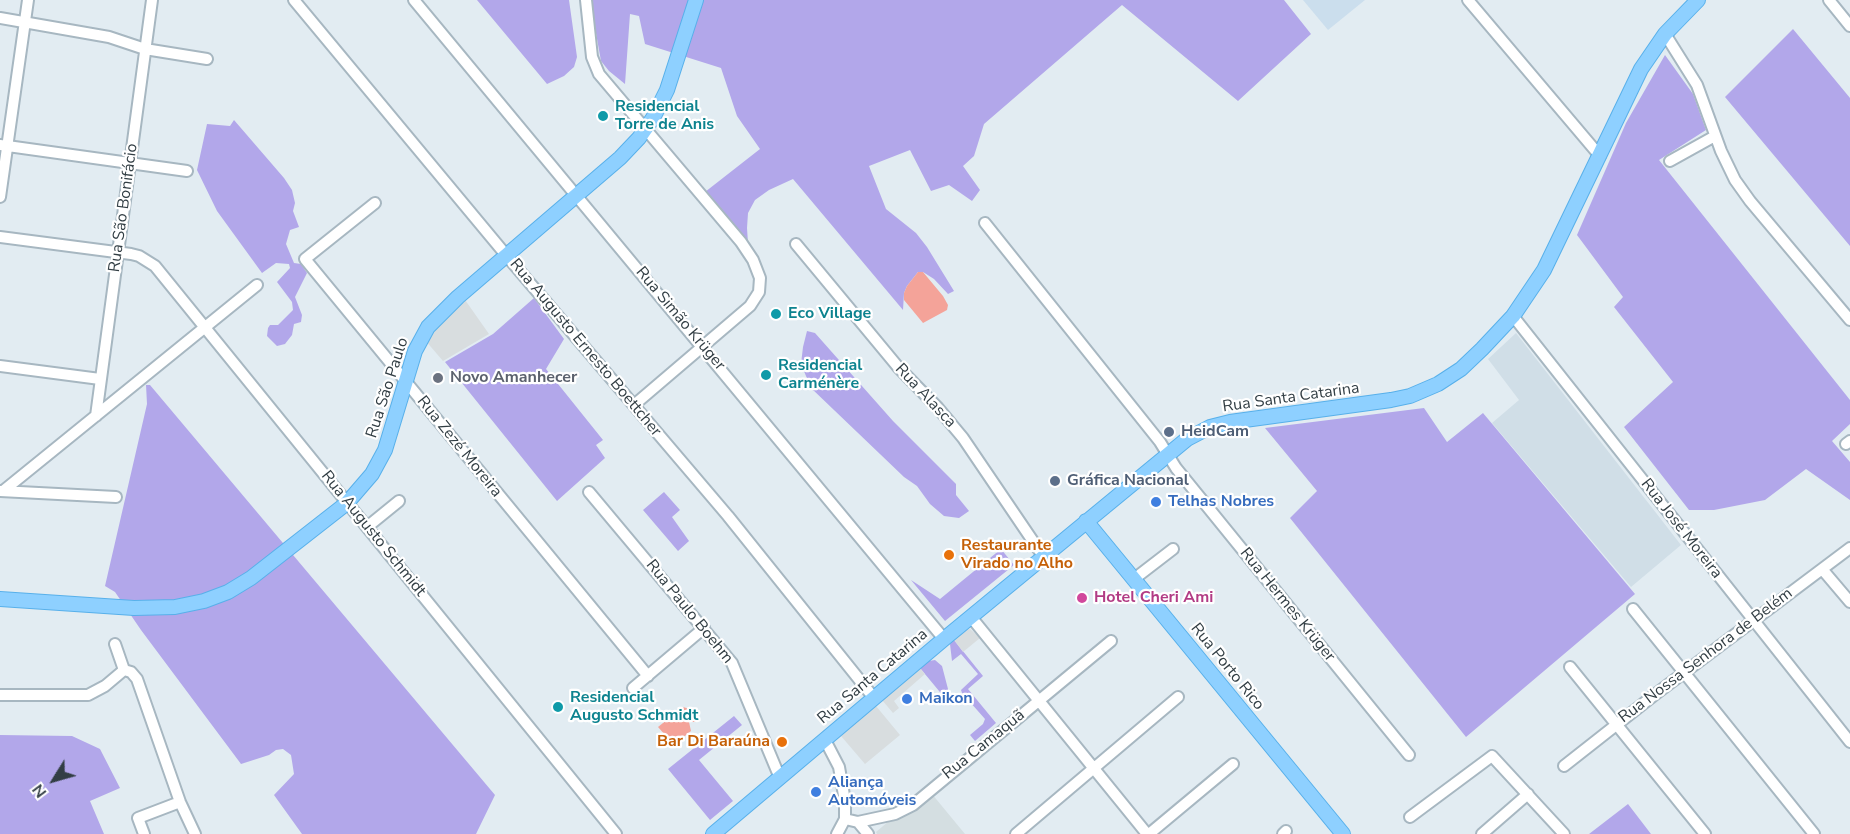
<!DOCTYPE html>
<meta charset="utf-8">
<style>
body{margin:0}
#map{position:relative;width:1850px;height:834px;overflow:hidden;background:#e2ecf2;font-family:"Nunito Sans",sans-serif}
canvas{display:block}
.north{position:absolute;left:24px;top:750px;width:60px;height:60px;-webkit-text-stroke:4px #fff;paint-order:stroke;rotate:233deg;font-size:16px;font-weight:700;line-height:24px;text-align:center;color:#323e44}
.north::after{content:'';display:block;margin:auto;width:21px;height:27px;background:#323e44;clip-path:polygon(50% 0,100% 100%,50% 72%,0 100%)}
</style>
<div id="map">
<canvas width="1850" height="834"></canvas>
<div class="north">N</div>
</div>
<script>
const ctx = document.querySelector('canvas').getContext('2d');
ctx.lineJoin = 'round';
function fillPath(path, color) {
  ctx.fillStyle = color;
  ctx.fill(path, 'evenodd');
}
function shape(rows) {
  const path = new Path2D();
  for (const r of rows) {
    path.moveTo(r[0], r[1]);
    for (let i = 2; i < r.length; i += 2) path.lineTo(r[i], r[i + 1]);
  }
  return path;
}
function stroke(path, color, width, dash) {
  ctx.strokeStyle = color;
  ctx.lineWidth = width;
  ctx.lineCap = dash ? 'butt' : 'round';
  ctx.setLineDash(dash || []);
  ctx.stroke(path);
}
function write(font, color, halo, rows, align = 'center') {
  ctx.font = font + ' "Nunito Sans",sans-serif';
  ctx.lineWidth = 4.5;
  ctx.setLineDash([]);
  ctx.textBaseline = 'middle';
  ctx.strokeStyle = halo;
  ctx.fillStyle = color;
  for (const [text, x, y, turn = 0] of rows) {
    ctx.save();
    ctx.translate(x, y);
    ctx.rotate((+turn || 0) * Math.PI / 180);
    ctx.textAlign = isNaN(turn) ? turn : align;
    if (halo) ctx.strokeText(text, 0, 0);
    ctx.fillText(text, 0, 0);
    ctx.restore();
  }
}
const residential = shape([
 [1516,333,1681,545,1631,587,1492,423,1519,400,1488,359]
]);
const industrial = shape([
 [932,794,965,834,877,834,876,832,889,821,906,815]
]);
const education = shape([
 [1303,0,1365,0,1328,30]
]);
const green = shape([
 [477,0,569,0,577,57,574,67,564,76,547,84],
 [590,0,1284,0,1311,34,1238,101,1122,5,984,124,974,156,963,166,980,190,972,201,949,185,931,191,910,150,869,166,886,209,916,233,927,247,954,291,948,294,934,279,923,272,918,272,907,286,904,293,903,310,793,179,769,190,755,200,748,213,747,228,748,243,705,192,760,149,737,116,721,68,645,44,639,16,630,14,625,84,609,71,601,61],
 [1793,29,1850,98,1850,246,1725,97],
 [1665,55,1693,94,1706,130,1659,160,1850,400,1850,424,1832,441,1850,462,1850,500,1806,469,1765,500,1714,510,1689,510,1624,427,1673,382,1614,307,1623,297,1577,235,1626,123],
 [234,120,284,178,292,190,295,203,293,211,299,227,290,230,286,244,294,263,301,264,307,273,295,297,302,315,301,322,294,324,292,335,285,344,277,346,267,336,268,328,270,325,278,325,293,310,292,302,277,282,290,268,289,264,276,263,262,273,217,211,197,170,207,124,230,126],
 [534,298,564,339,546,369,603,440,596,445,605,458,557,501,445,362,493,334],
 [807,331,815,333,893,421,956,484,956,495,969,511,959,518,944,516,930,504,917,486,904,477,811,388,801,364,803,347],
 [146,385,150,385,495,795,476,834,302,834,274,795,294,774,291,755,283,749,276,750,269,755,241,764,141,630,115,592,105,586,147,404],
 [1424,408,1447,442,1483,413,1635,594,1466,737,1290,518,1317,491,1265,428],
 [664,492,680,510,672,517,689,541,678,551,643,510],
 [1001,549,1014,565,945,621,911,580,940,599],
 [954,640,983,676,968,689,996,723,975,741,970,735,983,724,985,719,962,693,961,690,978,674,961,654,952,661,950,644],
 [935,660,942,666,948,689,948,693,944,697,920,668,929,661],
 [734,716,742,725,699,760,733,801,710,820,668,769],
 [0,735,72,736,100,749,120,788,90,801,104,834,0,834],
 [1628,804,1651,834,1589,834]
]);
const parking = shape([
 [463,297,489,334,443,361,425,340],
 [970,629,980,638,963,652,954,640,965,630],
 [920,668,925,674,894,701,899,708,893,713,882,700],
 [876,706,900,735,865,764,841,736]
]);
const water = shape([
 [918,272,923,272,943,296,948,305,947,310,923,323,904,300,904,293,907,286],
 [683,707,699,712,696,722,689,722,691,731,674,745,658,727]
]);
const minor = shape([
 [294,0,506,255,728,516,874,698],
 [414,0,944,639],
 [586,0,592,57,599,74,741,242,753,260,760,278,759,292,750,306,634,405],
 [1468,0,1600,156],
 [1829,0,1850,26],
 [0,18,109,37,145,49,207,59],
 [1665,34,1697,85,1721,151,1735,180,1750,201,1850,320],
 [0,145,187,171],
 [1670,161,1715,136],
 [0,197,28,0],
 [375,203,305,259,648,676],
 [985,223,1160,442,1176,468,1409,755],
 [0,237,131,254,139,256,155,266,616,834],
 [796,244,898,367,938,408,963,438,1043,556],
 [1513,316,1850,742],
 [0,366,100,379],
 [96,416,152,0],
 [1846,444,1850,441],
 [0,491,116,497],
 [3,491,257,285],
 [589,492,732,663,780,778],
 [367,527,399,501],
 [1822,569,1850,602],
 [1134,579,1173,549],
 [1633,609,1814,834],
 [971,617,1147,834],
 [115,644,124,670],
 [1570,667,1705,834],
 [124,670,131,672,137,679,180,802,195,834],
 [633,688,704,628],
 [0,695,88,695,105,686,124,670],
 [825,740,839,767,845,801,845,819,837,834],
 [1564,766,1653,696,1850,548],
 [1410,817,1492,756,1564,834],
 [845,819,858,822,895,814,913,805,1111,641],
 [858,822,868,834],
 [144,834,138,818,180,802],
 [1016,834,1178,697],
 [1149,834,1233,764],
 [1283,834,1286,831],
 [1482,834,1528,794]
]);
const major = shape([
 [1086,521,1343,834],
 [0,599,134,608,175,607,204,601,228,592,251,578,347,503,372,474,385,450,415,351,428,327,458,297,620,158,639,138,653,118,667,90,696,0],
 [713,834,944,639,1187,439,1210,427,1230,422,1391,400,1410,396,1438,384,1461,369,1482,349,1513,316,1544,270,1641,69,1665,34,1698,0]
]);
const markers = [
 [603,116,6,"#0f9aa8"],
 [776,314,6,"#0f9aa8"],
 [766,375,6,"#0f9aa8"],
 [438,378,6,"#6b7280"],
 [1169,432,6,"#5c6f8a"],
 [1055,481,6,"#5c6f8a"],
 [1156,502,6,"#3f7fe0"],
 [949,555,6,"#e8710a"],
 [1082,598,6,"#d1479c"],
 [907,699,6,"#3f7fe0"],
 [558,707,6,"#0f9aa8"],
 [782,742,6,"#e8710a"],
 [816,792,6,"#3f7fe0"]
];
const cultureNames = [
 ["Residencial",615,107],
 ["Torre de Anis",615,125],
 ["Eco Village",788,314],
 ["Residencial",778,366],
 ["Carménère",778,384],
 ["Residencial",570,698],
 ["Augusto Schmidt",570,716]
];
const streetNames = [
 ["Rua São Bonifácio",124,208,-82],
 ["Rua Simão Krüger",680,319,50],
 ["Rua Augusto Ernesto Boettcher",585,348,50],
 ["Rua São Paulo",388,388,-72],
 ["Rua Alasca",925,396,47],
 ["Rua Santa Catarina",1291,398,-8],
 ["Rua Zezé Moreira",459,447,51],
 ["Rua José Moreira",1681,529,52],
 ["Rua Augusto Schmidt",373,534,51],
 ["Rua Hermes Krüger",1287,605,51],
 ["Rua Paulo Boehm",689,612,51],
 ["Rua Nossa Senhora de Belém",1706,656,-37],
 ["Rua Porto Rico",1227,667,51],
 ["Rua Santa Catarina",873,677,-40],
 ["Rua Camaquã",984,745,-39]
];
const worshipNames = [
 ["Novo Amanhecer",450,378]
];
const serviceNames = [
 ["HeidCam",1181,432],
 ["Gráfica Nacional",1067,481]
];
const shopNames = [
 ["Telhas Nobres",1168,502],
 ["Maikon",919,699],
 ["Aliança",828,783],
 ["Automóveis",828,801]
];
const foodNames = [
 ["Restaurante",961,546],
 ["Virado no Alho",961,564],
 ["Bar Di Baraúna",770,742,"right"]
];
const hotelNames = [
 ["Hotel Cheri Ami",1094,598]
];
fillPath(residential, '#d0dee7');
fillPath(industrial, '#d4dee1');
fillPath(education, '#cbdeed');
fillPath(green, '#b2a7ea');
fillPath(parking, '#d8dddf');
fillPath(water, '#f4a399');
stroke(minor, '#a7b7c1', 14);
stroke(major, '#58b0ea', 16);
stroke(minor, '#fff', 10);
stroke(major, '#8ed0ff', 14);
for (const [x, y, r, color] of markers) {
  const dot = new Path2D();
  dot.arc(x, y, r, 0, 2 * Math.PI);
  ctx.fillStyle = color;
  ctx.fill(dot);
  stroke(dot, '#fff', 2);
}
write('bold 16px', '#0d838f', '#fff', cultureNames, 'left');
write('16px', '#323e44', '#fff', streetNames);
write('bold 16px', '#5b616d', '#fff', worshipNames, 'left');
write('bold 16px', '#4e5e75', '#fff', serviceNames, 'left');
write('bold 16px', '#366cbe', '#fff', shopNames, 'left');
write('bold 16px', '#c56008', '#fff', foodNames, 'left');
write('bold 16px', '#b23c85', '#fff', hotelNames, 'left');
</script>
